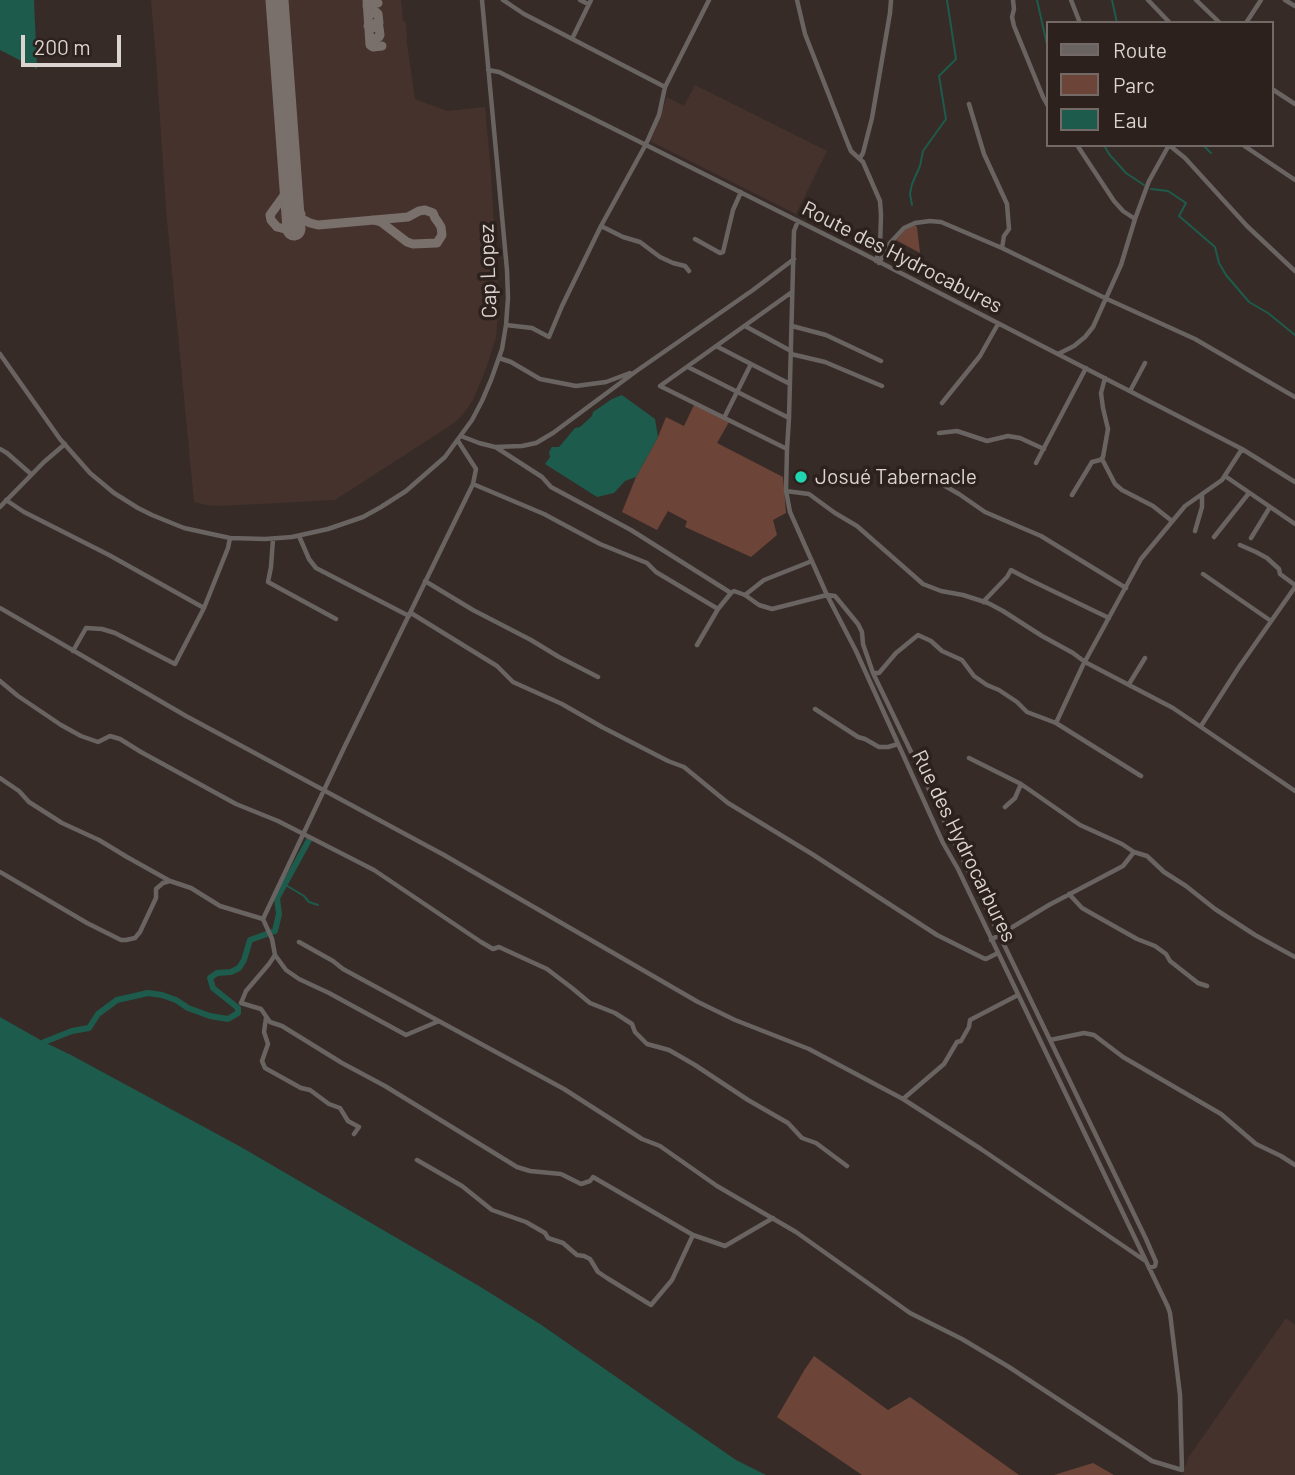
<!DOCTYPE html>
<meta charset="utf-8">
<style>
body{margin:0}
#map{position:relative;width:1295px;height:1475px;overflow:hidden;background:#372b27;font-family:Barlow,sans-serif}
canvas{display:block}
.legend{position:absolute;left:1046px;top:21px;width:228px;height:126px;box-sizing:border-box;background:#2d211e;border:2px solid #736966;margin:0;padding:9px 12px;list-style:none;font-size:21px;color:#dcd4d1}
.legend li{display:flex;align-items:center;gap:14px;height:35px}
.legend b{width:35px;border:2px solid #736966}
.scale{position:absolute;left:21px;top:35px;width:100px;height:32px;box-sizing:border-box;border:4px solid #dcd4d1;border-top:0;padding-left:9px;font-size:21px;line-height:24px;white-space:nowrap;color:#dcd4d1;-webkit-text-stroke:5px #2d211e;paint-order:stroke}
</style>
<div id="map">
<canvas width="1295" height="1475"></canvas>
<ul class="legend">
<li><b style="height:9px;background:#696361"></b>Route</li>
<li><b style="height:19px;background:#6c4538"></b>Parc</li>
<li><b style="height:19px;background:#1d5b4c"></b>Eau</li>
</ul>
<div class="scale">200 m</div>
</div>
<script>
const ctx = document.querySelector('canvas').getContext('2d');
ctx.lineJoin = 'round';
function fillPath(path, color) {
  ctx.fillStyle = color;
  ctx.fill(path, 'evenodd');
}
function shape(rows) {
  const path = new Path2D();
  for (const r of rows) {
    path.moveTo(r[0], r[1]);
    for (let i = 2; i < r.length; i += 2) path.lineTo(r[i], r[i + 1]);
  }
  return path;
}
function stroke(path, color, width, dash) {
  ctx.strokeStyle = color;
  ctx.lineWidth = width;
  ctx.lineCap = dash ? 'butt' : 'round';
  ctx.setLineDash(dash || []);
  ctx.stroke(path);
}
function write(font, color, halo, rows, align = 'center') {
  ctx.font = font + ' Barlow,sans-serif';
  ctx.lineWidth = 7;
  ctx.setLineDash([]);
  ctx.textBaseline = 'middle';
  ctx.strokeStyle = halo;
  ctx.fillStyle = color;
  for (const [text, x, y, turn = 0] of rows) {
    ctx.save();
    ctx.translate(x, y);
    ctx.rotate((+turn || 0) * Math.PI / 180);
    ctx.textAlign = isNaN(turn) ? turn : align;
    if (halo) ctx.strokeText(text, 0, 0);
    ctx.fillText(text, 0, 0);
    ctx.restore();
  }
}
const built = shape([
 [151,0,401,0,403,21,406,22,407,43,415,99,447,111,485,107,491,174,499,304,496,337,487,366,473,400,463,414,454,423,335,500,219,506,206,505,194,502,166,210,156,58],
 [695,85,827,151,796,214,650,141,667,97,684,106],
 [1286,1318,1295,1325,1295,1475,1183,1475,1188,1458]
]);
const green = shape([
 [915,225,917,227,920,253,896,240,905,230],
 [694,405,729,422,717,443,783,477,786,513,773,520,777,535,751,557,685,527,687,521,668,511,657,530,622,512,636,477,658,437,666,417,684,426],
 [814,1356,888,1410,910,1397,1019,1475,862,1475,777,1417,805,1369],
 [1093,1463,1114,1475,1054,1475]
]);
const water = shape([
 [0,0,34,0,37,69,0,50],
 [622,395,655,419,658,437,636,477,625,481,614,493,597,497,545,464,550,457,549,452,552,447,559,447,575,428,580,427,592,416,593,412,612,399],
 [0,1017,44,1042,71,1055,241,1147,479,1286,540,1324,736,1460,766,1475,0,1475]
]);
const stream = shape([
 [1037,0,1048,49],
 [1112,0,1117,23],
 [1104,145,1109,154,1126,173,1144,185],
 [1203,145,1211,153],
 [1151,189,1168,191,1186,203,1179,216,1215,247,1219,263,1226,275,1249,302,1268,313,1295,335],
 [912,205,910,194,912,184,920,166,923,151,946,119,939,76,956,59,947,0],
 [284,884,304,896,309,902,318,905]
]);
const river = shape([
 [44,1042,72,1031,89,1028,98,1014,117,1000,148,993,162,995,176,1000,188,1008,210,1016,228,1019,238,1013,238,1008,213,988,210,978,217,973,231,972,239,968,244,960,250,940,275,931,279,914,277,898,309,840]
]);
const taxiway = shape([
 [367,0,370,45,373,47,382,46],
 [367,6,369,4,378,3],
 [368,15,376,12,378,14,379,23,371,24,368,26,371,27],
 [370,40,379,37,380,35,379,27,370,28],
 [291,186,270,215,271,220,277,227,285,229,294,226,299,221,301,214],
 [292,199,297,206,300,218,310,223,318,225,408,217,419,211,425,210,433,213,435,218,438,222,441,227,442,235,437,243,413,244,407,242,381,222,373,220]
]);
const runway = shape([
 [277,0,294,229]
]);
const minor = shape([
 [503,0,524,14,665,87],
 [580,0,588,4],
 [797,0,805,34,848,144,851,151,863,162,880,201,881,215,880,247,876,261],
 [1013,0,1014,9,1012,17,1014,26,1043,97,1048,106],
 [1071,0,1080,23],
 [1148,0,1170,23],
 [1196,0,1220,23],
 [1285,0,1295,6],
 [1246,23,1261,0],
 [572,39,591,0],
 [488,70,499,72,608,126,860,252,1242,449,1295,482],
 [1272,89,1295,104],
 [969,104,984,154,1007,204,1009,229,1004,236,1002,248],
 [1077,145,1114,201,1123,211,1135,219],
 [1169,145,1185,158,1247,226,1295,271],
 [1243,145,1295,180],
 [860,158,863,153,872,118,890,13,891,0],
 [601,226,623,237,640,242,660,257,673,263,685,266,689,271],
 [695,239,720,253,723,252,733,210,741,192],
 [879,263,890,243,904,228,915,223,930,221,941,222,1002,248,1107,299,1195,339,1295,397],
 [506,325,532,328,549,337,562,306,601,226,646,144,659,115,665,87,709,0],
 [745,326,791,351],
 [792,326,826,335,881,361],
 [716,346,790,384],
 [0,354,60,439,90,473,114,493,138,508,152,515,184,528,230,538,265,539,292,537,328,529,363,517,381,507,406,491,445,457,472,420,482,401,491,380,502,349,506,325,508,298,507,270,482,0],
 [791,354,825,362,882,386],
 [1058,354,1074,346,1085,337,1093,327,1121,265,1135,219,1149,181,1169,145],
 [499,358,511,362,540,379,576,386,606,382,630,373],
 [688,367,789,418],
 [1130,391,1145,363],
 [942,403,980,356,998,324],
 [724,418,751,364],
 [939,433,957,431,987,441,1008,436,1020,438,1044,449],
 [461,436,479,443,495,447,522,446,536,443,553,433,635,372,753,290,794,259],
 [497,448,542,477,551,487,631,530,731,593],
 [0,449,7,453,31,474],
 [787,449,660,386,792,292],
 [1102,459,1115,484,1122,490,1153,506,1172,521],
 [1036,463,1086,368],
 [922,473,959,494,985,512,1041,536,1126,588],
 [1225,476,1295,524],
 [473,484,544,514,600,544,647,563,656,572,718,609],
 [786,491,809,494,835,513,857,526,923,584,941,591,963,595,988,603,1003,611,1042,636,1073,653,1085,662,1173,708,1295,791],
 [1072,495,1092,462,1100,460,1103,457,1108,429,1103,408,1101,393,1105,378],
 [6,500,24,512,109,555,204,608],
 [0,507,44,462,65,444],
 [1195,531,1202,507,1202,495],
 [299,536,309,559,316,568,409,616],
 [1214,537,1249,493],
 [1251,538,1270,507],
 [273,539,271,567,268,582,336,619],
 [1240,545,1256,552,1267,558,1279,569,1280,574,1295,585],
 [1203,574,1271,621],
 [425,581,473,610,531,640,559,657,598,677],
 [745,595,764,580,812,561],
 [983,602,1007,577,1011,570,1028,579,1109,618],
 [0,608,186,716,444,855,698,1002,735,1020,809,1049,903,1099,981,1149,1144,1260],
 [411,613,497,666,513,682,562,704,602,727,668,761,684,767,728,803,812,854,937,935,983,958,986,959,998,953],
 [697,645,718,609,731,593,734,591,745,595,759,605,772,609,827,595,835,596,858,624,862,632,863,644,873,673,1146,1239,1156,1262,1155,1266,1149,1268],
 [73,651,86,628,102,629,115,633,175,664,204,608,228,548,230,538],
 [873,673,879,673,896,653,918,635,931,641,942,651,962,660,974,676,987,685,999,690,1017,702,1027,712,1056,723,1141,776],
 [0,681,18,696,61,725,81,736,98,742,110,736,120,739,141,752,236,804,278,821,374,870,481,942,493,949,499,947,547,969,572,988,590,1003,615,1013,632,1024,635,1032,647,1044,669,1050,695,1065,748,1100,788,1123,802,1138,816,1143,847,1166],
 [1129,684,1145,658],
 [815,709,858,737,865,739,879,747,888,747,898,744],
 [1056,723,1083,665,1141,559,1185,506,1222,480,1242,449],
 [1201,726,1239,667,1295,587],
 [969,758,1021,784,1080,825,1122,844,1134,852],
 [0,778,19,791,29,802,62,823,99,840,127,857,170,881,191,888,220,906,263,919,272,939,275,955,286,970,299,979,329,993,406,1035,439,1021],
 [1005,807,1015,798,1021,784],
 [0,872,87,923,121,940,126,940,135,938,140,932,156,898,156,889,163,883,170,881],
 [1069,894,1082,908,1137,939,1155,946,1166,954,1170,961,1198,983,1207,986],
 [263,919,343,750,473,484,476,469,458,441],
 [991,940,1049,905,1123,866,1134,852,1147,856,1164,872,1186,886,1215,909,1255,935,1295,957],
 [299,942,333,961,343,969,564,1089,642,1139,660,1146,717,1186,796,1232,910,1313,962,1339,1009,1367,1152,1461,1182,1470,1180,1395,1170,1313,1168,1307,958,869,943,843,856,651,827,595,790,512,786,491,787,449,789,418,794,231,798,221],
 [275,955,269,964,246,991,241,1003,261,1009,270,1022,282,1026,342,1063,385,1086,517,1167,530,1171,561,1174,581,1184,590,1181,593,1177,693,1235,725,1246,773,1218],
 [266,1018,264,1032,268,1044,262,1061,265,1068,301,1088,310,1090,329,1104,340,1108,348,1121,359,1127,354,1134],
 [1050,1040,1084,1033,1094,1035,1123,1057,1221,1114,1256,1144,1281,1156,1295,1165],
 [903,1099,944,1064,957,1042,961,1041,969,1027,970,1020,1018,995],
 [417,1160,462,1186,492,1210,526,1222,545,1233,548,1238,563,1243,577,1255,584,1256,590,1259,598,1272,607,1278,651,1305,672,1280,693,1235]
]);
const markers = [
 [801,477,7,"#20d5b0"]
];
const streetNames = [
 ["Route des Hydrocabures",902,257,27],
 ["Cap Lopez",488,271,-92],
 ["Rue des Hydrocarbures",964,846,64]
];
const poiNames = [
 ["Josué Tabernacle",815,477]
];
fillPath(built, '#45322c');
fillPath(green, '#6c4538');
fillPath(water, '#1d5b4c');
stroke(stream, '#1d5b4c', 2);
stroke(river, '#1d5b4c', 6);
stroke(taxiway, '#796f6b', 9);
stroke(runway, '#796f6b', 23);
stroke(minor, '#696361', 4.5);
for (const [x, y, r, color] of markers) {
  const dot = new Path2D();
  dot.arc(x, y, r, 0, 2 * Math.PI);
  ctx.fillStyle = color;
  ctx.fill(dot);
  stroke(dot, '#2d211e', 2.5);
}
write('21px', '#dcd4d1', '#2d211e', streetNames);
write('21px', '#dcd4d1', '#2d211e', poiNames, 'left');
</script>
